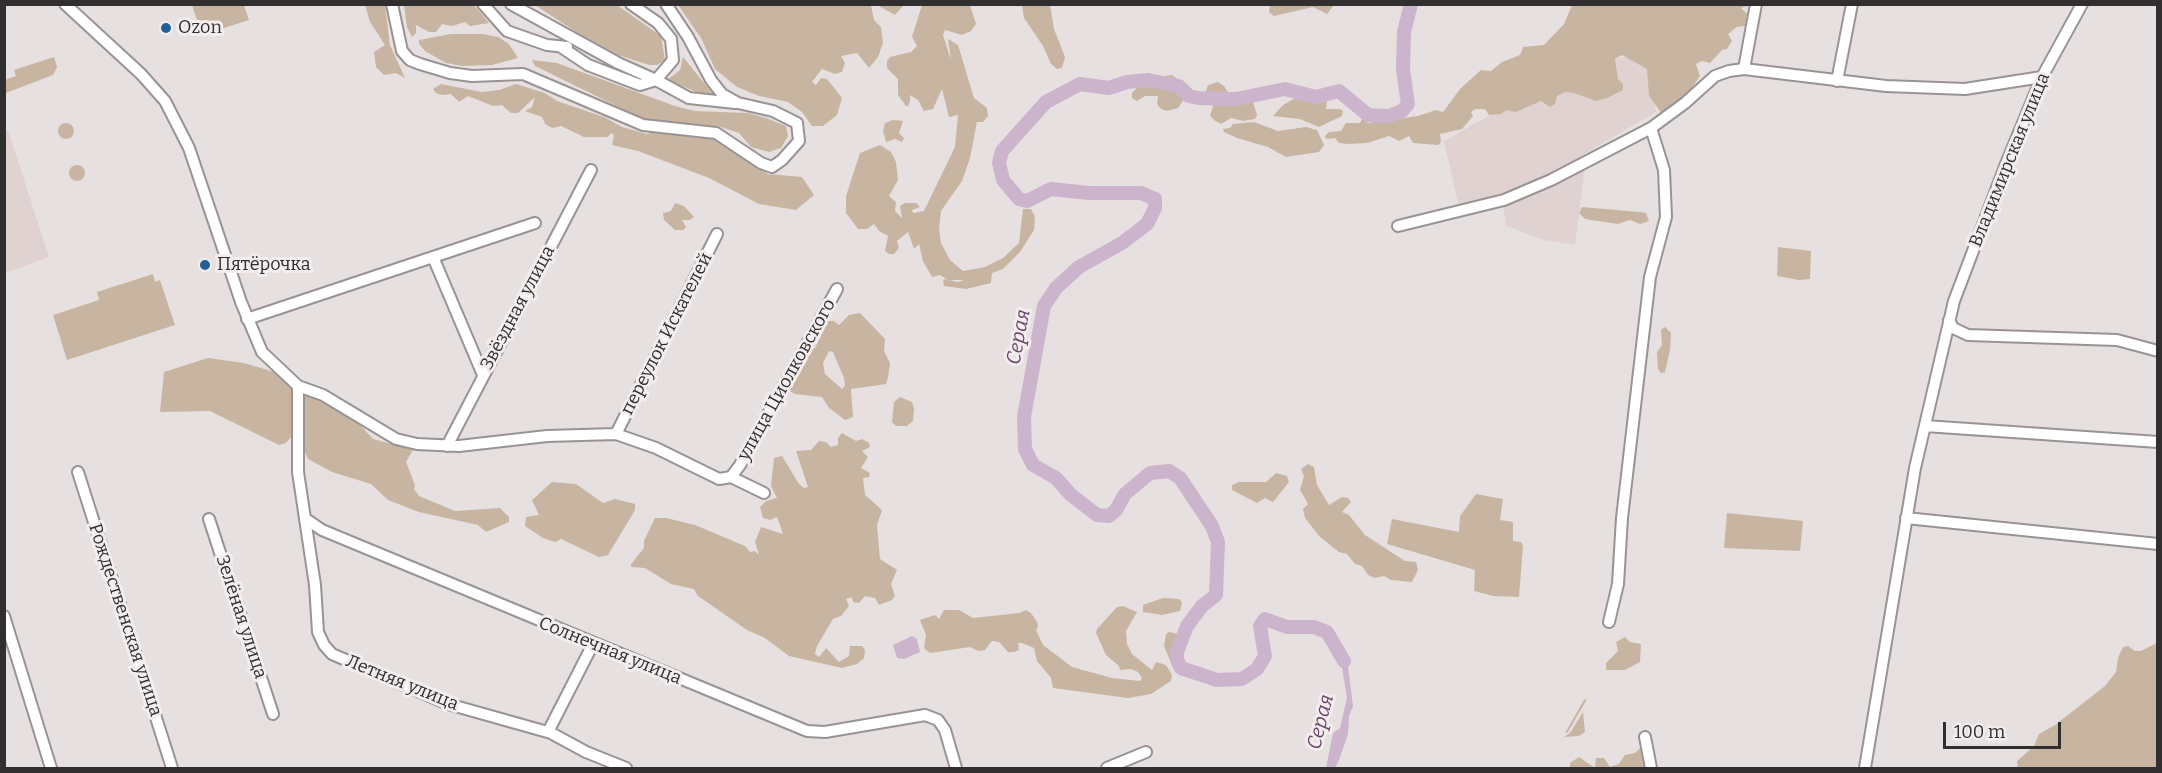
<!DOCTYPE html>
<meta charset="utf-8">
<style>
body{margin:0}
#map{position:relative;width:2162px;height:773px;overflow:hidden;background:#e7e0e0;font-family:Bitter,serif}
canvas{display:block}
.frame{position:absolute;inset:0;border:6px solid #302e2e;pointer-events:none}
.scale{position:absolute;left:1943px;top:722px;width:118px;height:27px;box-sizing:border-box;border:3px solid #302e2e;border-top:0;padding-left:8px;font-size:18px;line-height:21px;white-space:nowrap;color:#302e2e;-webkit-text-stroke:4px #f4eded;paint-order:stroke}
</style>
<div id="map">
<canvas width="2162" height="773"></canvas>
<div class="frame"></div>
<div class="scale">100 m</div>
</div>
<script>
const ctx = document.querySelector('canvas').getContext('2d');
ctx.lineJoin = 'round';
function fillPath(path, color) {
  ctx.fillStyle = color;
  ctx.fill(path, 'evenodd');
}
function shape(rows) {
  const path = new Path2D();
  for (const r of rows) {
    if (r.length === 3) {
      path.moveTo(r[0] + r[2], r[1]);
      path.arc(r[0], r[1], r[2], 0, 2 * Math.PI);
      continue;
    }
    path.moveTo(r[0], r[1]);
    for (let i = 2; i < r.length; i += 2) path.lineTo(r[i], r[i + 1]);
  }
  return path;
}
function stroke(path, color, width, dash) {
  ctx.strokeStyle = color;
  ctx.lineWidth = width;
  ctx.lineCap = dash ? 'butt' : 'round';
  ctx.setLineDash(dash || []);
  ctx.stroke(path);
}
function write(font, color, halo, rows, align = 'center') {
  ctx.font = font + ' Bitter,serif';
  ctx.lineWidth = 6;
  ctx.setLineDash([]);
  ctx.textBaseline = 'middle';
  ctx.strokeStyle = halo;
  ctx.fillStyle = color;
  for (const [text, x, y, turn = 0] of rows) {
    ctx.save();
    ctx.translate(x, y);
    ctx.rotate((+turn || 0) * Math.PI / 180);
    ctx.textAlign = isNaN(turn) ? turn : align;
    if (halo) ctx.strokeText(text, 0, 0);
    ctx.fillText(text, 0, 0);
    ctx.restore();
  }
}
const built = shape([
 [1648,53,1656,112,1530,186,1459,207,1444,141,1503,108,1614,59],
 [8,130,49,257,5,273,4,131],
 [1585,166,1575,245,1544,240,1506,226,1503,204,1571,178,1572,173]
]);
const green = shape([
 [192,5,244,5,249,20,202,35],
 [365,5,385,5,390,45,405,78,396,73,384,75,376,67,374,52,385,45,370,22],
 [404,5,474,5,489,23,470,26,465,22,452,26,442,24,436,32,429,32,416,25,416,33,412,37,407,27],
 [535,5,617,5,661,36,665,60,657,65,649,65,618,55,581,35],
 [678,5,871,5,874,20,881,27,883,43,878,57,869,68,857,53,841,56,845,63,842,72,835,74,822,69,812,82,816,85,821,78,827,79,842,98,837,115,823,126,812,126,802,112,788,102,759,96,737,87,715,69,701,38],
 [877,5,904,5,895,15],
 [922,5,970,5,976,24,971,31,962,35,945,30,943,35,951,60,948,39,958,45,974,98,987,108,988,116,983,122,977,122,970,158,962,181,941,211,939,228,941,243,950,260,963,271,985,267,1003,258,1019,243,1023,209,1031,209,1035,217,1034,230,1020,252,1003,269,992,273,991,283,966,289,944,286,943,282,944,279,958,282,964,280,948,280,940,275,932,277,923,261,919,244,914,249,908,232,897,241,899,248,894,254,889,254,885,251,888,236,879,231,874,224,867,229,858,229,846,213,846,196,860,153,880,145,891,152,896,162,898,180,889,196,896,202,895,211,902,218,900,206,905,203,916,203,920,207,912,210,913,213,924,211,955,147,958,115,949,117,942,89,933,109,924,111,918,100,910,95,910,101,908,106,906,106,898,95,898,79,887,68,887,61,890,57,911,52,917,46,912,37],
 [1022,5,1050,5,1054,29,1065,57,1062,68,1057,69,1051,64,1043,46,1024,18],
 [1334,5,1327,14,1313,7,1274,16,1269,12,1270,5],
 [1572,5,1751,5,1741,8,1747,14,1745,26,1737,27,1728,34,1732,41,1727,49,1722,50,1710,63,1702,61,1696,64,1700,76,1692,88,1682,100,1662,114,1649,96,1647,69,1622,55,1615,59,1618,79,1623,84,1623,90,1607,98,1596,101,1574,93,1565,92,1557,96,1555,104,1550,107,1541,101,1516,112,1507,110,1501,114,1489,115,1485,109,1475,109,1471,112,1473,116,1462,129,1440,134,1441,142,1438,145,1413,143,1409,136,1399,141,1389,136,1367,143,1348,144,1339,143,1335,138,1326,139,1325,136,1329,132,1341,131,1346,123,1360,123,1362,119,1368,123,1418,116,1436,110,1443,112,1460,89,1481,70,1491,71,1502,62,1520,55,1523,47,1544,45,1564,24],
 [451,34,483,34,498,37,509,44,518,58,492,65,462,66,446,63,425,51,419,44,419,40],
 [54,57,57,67,53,75,6,93,5,80,16,76,14,70],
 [683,57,713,94,707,96,667,80,680,70],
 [532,60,557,63,675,106,695,111,748,113,766,118,786,126,788,136,781,148,769,152,751,147,739,133,721,127,643,119,535,66],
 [1172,75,1180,81,1184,89,1185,98,1178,108,1167,111,1161,109,1157,104,1158,96,1145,96,1137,101,1132,98,1132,93,1139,86,1147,85,1154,78],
 [1218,82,1224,86,1232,99,1240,100,1240,105,1253,102,1257,115,1255,119,1243,121,1231,118,1221,124,1214,120,1210,116,1213,106,1209,101,1213,96,1206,92,1208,85],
 [441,84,482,92,499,90,516,84,545,93,557,101,604,117,622,127,647,134,661,130,687,137,711,138,768,174,802,177,814,195,796,210,759,204,709,178,638,151,612,145,614,136,612,133,607,137,584,137,561,126,552,128,545,124,542,117,525,111,532,107,535,97,518,113,511,113,502,105,493,106,468,96,459,102,451,94,442,95,436,93,433,89],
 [1299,96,1312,102,1321,98,1327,102,1326,109,1340,109,1343,111,1342,116,1319,127,1300,119,1273,116,1283,105],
 [893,120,903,121,899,133,904,138,902,142,895,139,886,142,883,131,885,123],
 [1254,122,1278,131,1306,127,1317,130,1324,145,1319,152,1286,157,1268,147,1237,138,1224,132,1223,129,1230,128,1233,124],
 [66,131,8],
 [77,173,8],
 [675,203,684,206,694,217,690,220,682,220,686,227,683,230,675,230,664,220,663,213,671,211],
 [1582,207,1639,212,1646,213,1649,221,1640,224,1630,220,1618,224,1585,219,1579,213],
 [1778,247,1811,251,1810,279,1799,280,1777,276],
 [153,274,155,282,160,280,175,325,67,360,53,315,99,300,97,292],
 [860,313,885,339,884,351,890,363,888,378,886,384,851,389,853,417,845,420,829,408,822,397,795,394,788,390,788,386,796,380,802,355,815,348,828,321,834,321,839,325,849,315],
 [829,351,833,352,844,378,845,386,842,389,825,374,823,363],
 [1665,327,1671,333,1670,350,1665,372,1661,373,1658,369,1657,352,1662,345,1661,330],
 [208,358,244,363,278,373,291,386,294,425,292,436,286,443,279,445,210,411,160,412,164,372],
 [301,393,316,396,362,427,373,439,413,450,406,462,415,485,414,489,419,496,455,511,500,508,509,517,509,522,486,532,478,525,419,512,388,500,371,484,332,472,308,459,304,450],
 [900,397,912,402,914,409,913,421,907,426,896,426,892,422,894,402],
 [842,433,856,441,862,439,869,443,870,447,862,451,868,457,861,468,870,473,869,477,863,478,865,495,882,510,877,525,880,559,897,570,891,584,895,596,892,600,879,605,875,598,865,596,859,603,853,602,852,597,846,599,849,606,841,616,833,619,817,646,815,654,819,657,826,648,839,662,849,656,850,646,862,646,865,650,864,658,857,664,842,668,789,656,765,638,747,630,698,596,694,589,671,584,645,568,631,567,631,564,644,548,644,541,655,518,666,518,695,525,745,546,750,552,755,551,759,555,755,542,761,527,783,534,777,517,770,520,763,518,760,507,766,501,777,498,771,486,774,458,782,456,799,484,804,488,808,487,796,451,811,450,819,441,826,442,831,447,838,445,838,438],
 [1308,464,1314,467,1317,485,1329,505,1342,497,1348,498,1351,502,1342,512,1349,515,1365,535,1405,561,1416,562,1418,570,1412,582,1391,580,1384,576,1374,578,1368,575,1362,566,1355,564,1347,554,1339,552,1320,537,1305,518,1303,509,1308,504,1300,490,1304,476,1301,469],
 [1276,473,1287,476,1289,482,1273,502,1265,498,1257,503,1232,490,1232,485,1239,482,1266,482],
 [552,482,576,484,603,503,615,499,635,504,635,510,608,555,599,557,561,539,555,542,543,538,525,526,526,517,539,515,532,500],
 [1476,494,1503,499,1500,520,1513,522,1513,541,1521,542,1523,546,1519,597,1493,596,1474,591,1475,570,1387,544,1392,519,1459,532,1460,516],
 [1727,513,1803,521,1800,551,1724,548],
 [1163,598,1179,599,1182,602,1180,611,1162,615,1143,612,1143,605],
 [1123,606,1137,612,1126,631,1127,644,1132,654,1152,670,1156,662,1166,665,1172,675,1171,681,1151,694,1128,698,1053,688,1051,678,1037,661,1034,648,1022,643,1018,643,1019,650,1014,652,1008,652,999,642,992,641,985,650,978,651,970,647,930,653,924,648,926,635,920,620,935,615,939,619,944,610,959,610,973,618,1019,613,1026,610,1031,613,1037,622,1038,627,1036,630,1043,645,1072,667,1112,678,1140,681,1142,678,1138,672,1131,669,1120,670,1119,666,1106,655,1096,633,1097,629,1117,607],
 [1169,632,1178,634,1177,640,1183,647,1184,652,1177,666,1172,665,1164,646,1166,634],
 [1625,637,1630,642,1641,644,1640,662,1625,670,1606,670,1606,663,1618,651,1616,642],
 [2157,643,2157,768,2018,768,2017,761,2034,746,2039,734,2055,725,2105,686,2116,672,2118,658,2123,647,2128,646,2135,651,2141,651],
 [1587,699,1568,732,1565,733,1584,700],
 [1583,712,1585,732,1579,736,1564,737,1570,733],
 [1640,748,1646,751,1648,759,1645,768,1570,768,1570,763,1579,757,1595,768,1596,758,1604,758,1610,767,1619,764,1625,755,1635,753]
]);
const water = shape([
 [912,636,917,639,920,652,904,659,897,658,893,645],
 [1337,645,1348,666,1353,706,1349,716,1348,734,1339,760,1335,768,1326,768,1333,733,1340,728,1347,698,1342,667,1331,648]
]);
const river = shape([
 [1344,661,1327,632,1314,627,1287,627,1265,619,1260,626,1265,656,1257,669,1242,679,1217,680,1181,668,1177,660,1177,652,1187,626,1202,606,1216,595,1218,542,1212,526,1180,478,1169,471,1150,473,1125,494,1116,510,1109,516,1097,515,1071,495,1056,478,1033,465,1025,449,1024,417,1044,306,1056,288,1079,267,1122,243,1147,224,1155,208,1155,199,1141,193,1089,193,1051,189,1027,201,1019,199,1003,180,999,163,1002,151,1046,102,1080,84,1109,88,1127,82,1148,80,1179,86,1189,96,1198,98,1236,99,1285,89,1316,97,1339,91,1368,115,1389,116,1402,111,1408,104,1403,70,1404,32,1411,4]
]);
const minor = shape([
 [65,4,141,74,165,101,189,148,241,302,262,352,298,386,323,395,396,439,417,444,459,446,547,436,616,434,656,448,719,479,731,477,740,465,837,289],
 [392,4,402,51,410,60,420,64,450,73,472,76,523,74,643,125,716,133,761,163,772,167,782,160,799,141,797,123,773,111,738,103,722,94,711,80,688,37,666,4],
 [483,4,507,31,547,45,567,47],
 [511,4,618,63,656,80,673,60,671,39,658,23,631,4],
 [561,47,588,65,640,85,656,80,689,98,735,103],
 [1744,69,1756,4],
 [1837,81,1852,4],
 [1398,226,1504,200,1551,180,1651,128,1685,103,1715,76,1729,71,1744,69,1886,86,1965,89,2042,77],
 [433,257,483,375],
 [247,319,535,223],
 [1949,320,1953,328,1968,335,2117,340,2158,351],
 [298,386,298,472,315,585,318,632,324,645,332,654,448,704,551,733,586,752,626,768],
 [1925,426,2158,442],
 [616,434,717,234],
 [447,446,591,170],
 [78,472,172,768],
 [731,477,764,493],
 [1906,518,2158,544],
 [209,519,273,714],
 [306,519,322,530,807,731,825,732,925,715,938,720,945,730,956,768],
 [4,616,51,768],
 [1609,622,1618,584,1622,518,1650,277,1666,217,1664,170,1651,128],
 [548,732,593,644],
 [1645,737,1651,768],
 [1107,768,1146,752],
 [1865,768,1915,468,1954,301,2006,164,2042,77,2082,4]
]);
const markers = [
 [166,28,6,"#215f96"],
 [205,265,6,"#215f96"]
];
const poiNames = [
 ["Ozon",178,28],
 ["Пятёрочка",217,265]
];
const streetNames = [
 ["Владимирская улица",2010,160,-68],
 ["Звёздная улица",518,308,-62],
 ["переулок Искателей",667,334,-63],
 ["улица Циолковского",787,380,-61],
 ["Зелёная улица",241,617,72],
 ["Рождественская улица",125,620,72],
 ["Солнечная улица",610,651,22],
 ["Летняя улица",402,683,22]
];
const waterNames = [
 ["Серая",1019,337,-79],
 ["Серая",1321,722,-76]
];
fillPath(built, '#e1d2d2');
fillPath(green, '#c8b5a1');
fillPath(water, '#cdb4cd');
stroke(river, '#cdb4cd', 14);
stroke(minor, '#999393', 14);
stroke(minor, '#fff', 10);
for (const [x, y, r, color] of markers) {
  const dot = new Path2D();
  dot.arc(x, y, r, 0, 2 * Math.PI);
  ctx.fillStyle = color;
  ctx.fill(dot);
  stroke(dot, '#f4eded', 2);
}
write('18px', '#302e2e', '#f4eded', poiNames, 'left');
write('18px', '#302e2e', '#f4eded', streetNames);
write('italic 20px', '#69456b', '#f4eded', waterNames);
</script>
